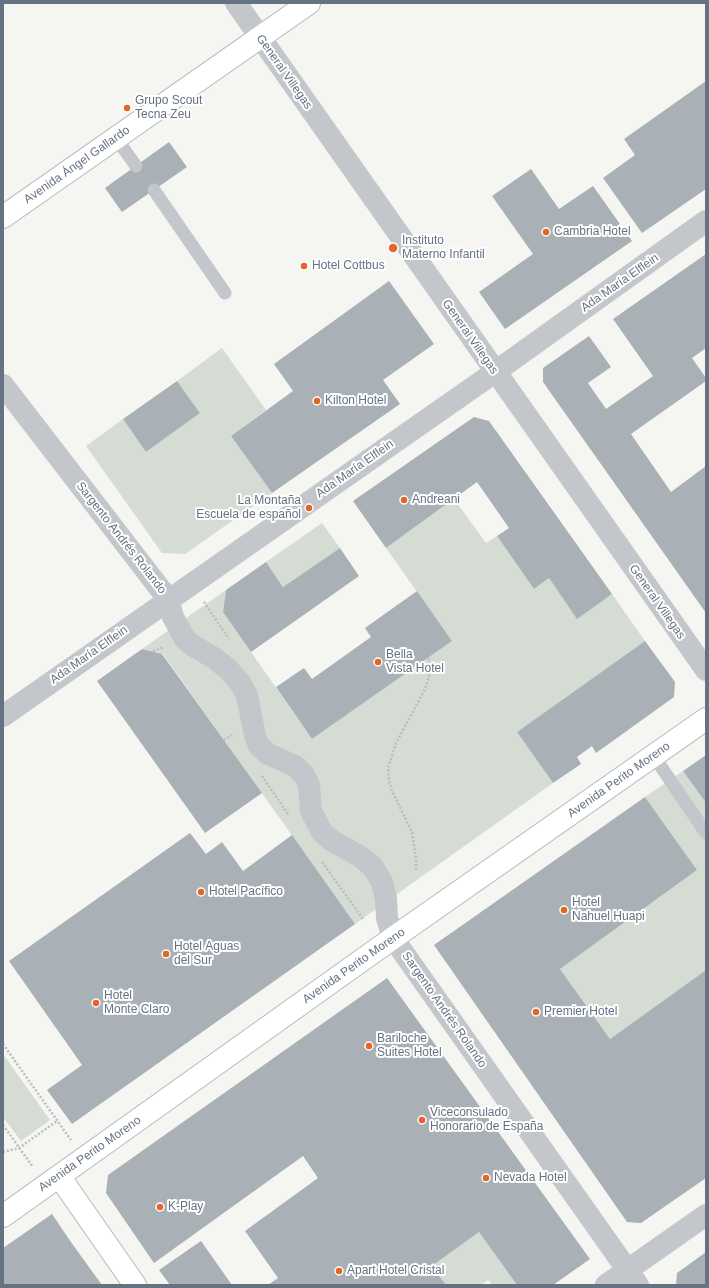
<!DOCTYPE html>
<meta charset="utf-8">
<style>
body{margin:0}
#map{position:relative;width:709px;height:1288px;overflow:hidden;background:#f5f5f2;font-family:Arial,sans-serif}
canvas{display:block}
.frame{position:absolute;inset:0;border:4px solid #657282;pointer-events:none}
</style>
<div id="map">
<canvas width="709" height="1288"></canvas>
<div class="frame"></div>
</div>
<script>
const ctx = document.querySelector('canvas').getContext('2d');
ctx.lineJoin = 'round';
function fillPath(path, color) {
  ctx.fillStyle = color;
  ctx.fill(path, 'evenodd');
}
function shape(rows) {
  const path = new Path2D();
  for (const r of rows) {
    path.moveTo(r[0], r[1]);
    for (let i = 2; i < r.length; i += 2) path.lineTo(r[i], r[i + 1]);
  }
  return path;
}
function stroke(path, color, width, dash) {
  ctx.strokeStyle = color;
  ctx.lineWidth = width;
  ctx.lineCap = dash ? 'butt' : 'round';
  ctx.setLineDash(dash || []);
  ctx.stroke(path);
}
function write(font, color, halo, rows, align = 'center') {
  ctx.font = font + ' Arial,sans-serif';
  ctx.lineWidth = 4;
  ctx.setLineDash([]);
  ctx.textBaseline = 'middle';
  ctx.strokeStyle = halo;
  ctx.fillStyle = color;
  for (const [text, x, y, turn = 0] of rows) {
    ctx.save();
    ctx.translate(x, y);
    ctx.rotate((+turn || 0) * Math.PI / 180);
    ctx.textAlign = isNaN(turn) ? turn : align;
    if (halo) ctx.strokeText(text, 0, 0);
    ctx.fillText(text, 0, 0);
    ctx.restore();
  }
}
const green = shape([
 [222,348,266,410,231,436,272,493,185,554,162,553,86,446,123,419,146,452,200,413,177,381],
 [454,499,486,543,497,536,534,589,549,578,577,618,612,594,645,641,517,732,553,783,355,924,163,654,142,649,226,590,223,612,312,739,452,641,386,548],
 [322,523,340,548,283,587,266,562],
 [683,771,706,803,706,970,610,1039,560,969,697,870,645,797],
 [3,1054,50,1120,21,1141,3,1117],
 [479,1232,517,1285,492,1285,488,1280,481,1285,446,1285,432,1266]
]);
const building = shape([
 [706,81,706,189,642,233,603,178,635,155,624,139],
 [169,142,187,167,122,212,105,188],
 [531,169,559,209,593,186,632,241,505,329,479,292,533,254,492,196],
 [706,254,706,348,692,358,706,378,706,381,631,434,671,492,706,466,706,613,543,382,543,368,589,336,611,367,588,383,606,409,653,376,613,319],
 [389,281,434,344,383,380,400,404,272,493,231,436,293,391,274,364],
 [177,381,200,413,146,452,123,419],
 [474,417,489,421,612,594,577,619,549,578,534,589,497,536,509,528,477,482,386,548,353,501],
 [340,548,359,576,251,652,223,612,226,590,266,562,283,587],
 [417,591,452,641,312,739,276,687,304,668,312,679,371,637,365,628],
 [645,641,675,682,674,697,596,753,592,746,577,757,581,764,553,783,517,732],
 [142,649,162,654,262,793,205,833,97,681],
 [706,755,706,803,683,771],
 [645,797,697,870,560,969,610,1039,706,970,706,1178,641,1223,627,1222,434,945],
 [190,833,206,854,222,842,243,871,292,835,355,924,72,1124,47,1090,82,1065,9,961],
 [387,978,590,1259,553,1285,517,1285,479,1232,432,1266,446,1285,268,1285,278,1278,245,1231,318,1178,303,1156,154,1263,106,1193,108,1175],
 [52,1214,73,1245,102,1285,3,1285,3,1248],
 [201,1241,232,1285,170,1285,159,1270],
 [706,1252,706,1285,676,1285,677,1273]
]);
const path = shape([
 [204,602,229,639],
 [153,651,164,647],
 [224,740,232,735],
 [262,776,288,814],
 [322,862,363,919],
 [416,870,416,858,412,832,392,791,389,781,388,768,396,743,425,689,429,677,429,657],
 [3,1044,71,1140],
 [3,1125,33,1167],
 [3,1152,19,1148,57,1121]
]);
const lane = shape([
 [116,138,136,166],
 [154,190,225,293],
 [653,755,706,833]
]);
const street = shape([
 [236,3,706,670],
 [3,385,168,599,173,617,185,639,192,645,214,658,228,669,240,683,247,695,255,736,259,746,268,754,295,766,304,775,309,785,311,811,322,832,331,840,361,857,373,867,382,882,386,899,387,918,393,938,638,1285],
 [3,716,495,372,706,221],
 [606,1285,706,1215]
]);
const secondary = shape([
 [59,1176,135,1285],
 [3,1216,393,938,706,719]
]);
const primary = shape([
 [3,217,309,3]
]);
const markers = [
 [127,108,4,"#e06727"],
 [546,232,4,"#e06727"],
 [393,248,5,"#e06727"],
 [304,266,4,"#e06727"],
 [317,401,4,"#e06727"],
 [404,500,4,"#e06727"],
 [309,508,4,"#e06727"],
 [378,662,4,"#e06727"],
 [201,892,4,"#e06727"],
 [564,910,4,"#e06727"],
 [166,954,4,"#e06727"],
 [96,1003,4,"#e06727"],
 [536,1012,4,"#e06727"],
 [369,1046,4,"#e06727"],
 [422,1120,4,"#e06727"],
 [486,1178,4,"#e06727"],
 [160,1207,4,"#e06727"],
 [339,1271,4,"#e06727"]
];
const streetNames = [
 ["General Villegas",284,72,55],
 ["Avenida Ángel Gallardo",77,165,-35],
 ["Ada María Elflein",620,283,-35],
 ["General Villegas",470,337,55],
 ["Ada María Elflein",355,469,-35],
 ["Sargento Andrés Rolando",121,538,52],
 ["General Villegas",657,602,55],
 ["Ada María Elflein",89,655,-35],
 ["Avenida Perito Moreno",619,780,-35],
 ["Avenida Perito Moreno",354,966,-35],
 ["Sargento Andrés Rolando",444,1010,55],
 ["Avenida Perito Moreno",90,1154,-35]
];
const poiNames = [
 ["Grupo Scout",135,101],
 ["Tecna Zeu",135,115],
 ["Cambria Hotel",554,232],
 ["Instituto",402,241],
 ["Materno Infantil",402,255],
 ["Hotel Cottbus",312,266],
 ["Kilton Hotel",325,401],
 ["Andreani",412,500],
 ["La Montaña",301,501,"right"],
 ["Escuela de español",301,515,"right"],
 ["Bella",386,655],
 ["Vista Hotel",386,669],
 ["Hotel Pacífico",209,892],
 ["Hotel",572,903],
 ["Nahuel Huapi",572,917],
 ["Hotel Aguas",174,947],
 ["del Sur",174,961],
 ["Hotel",104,996],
 ["Monte Claro",104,1010],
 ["Premier Hotel",544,1012],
 ["Bariloche",377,1039],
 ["Suites Hotel",377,1053],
 ["Viceconsulado",430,1113],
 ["Honorario de España",430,1127],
 ["Nevada Hotel",494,1178],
 ["K-Play",168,1207],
 ["Apart Hotel Cristal",347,1271]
];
fillPath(green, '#d5dcd3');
fillPath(building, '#a9b0b6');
stroke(secondary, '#b6b9be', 24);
stroke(primary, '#b4b8bc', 24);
stroke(path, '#bbbdbf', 2.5, [2, 2]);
stroke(lane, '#c3c6ca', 13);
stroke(street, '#c3c6ca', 22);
stroke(secondary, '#fff', 22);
stroke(primary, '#fff', 22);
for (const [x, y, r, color] of markers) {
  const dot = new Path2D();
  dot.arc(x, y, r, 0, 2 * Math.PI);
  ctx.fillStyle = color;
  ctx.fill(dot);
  stroke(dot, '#fff', 1.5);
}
write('12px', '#657282', '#fff', streetNames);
write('12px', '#657282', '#fff', poiNames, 'left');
</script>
